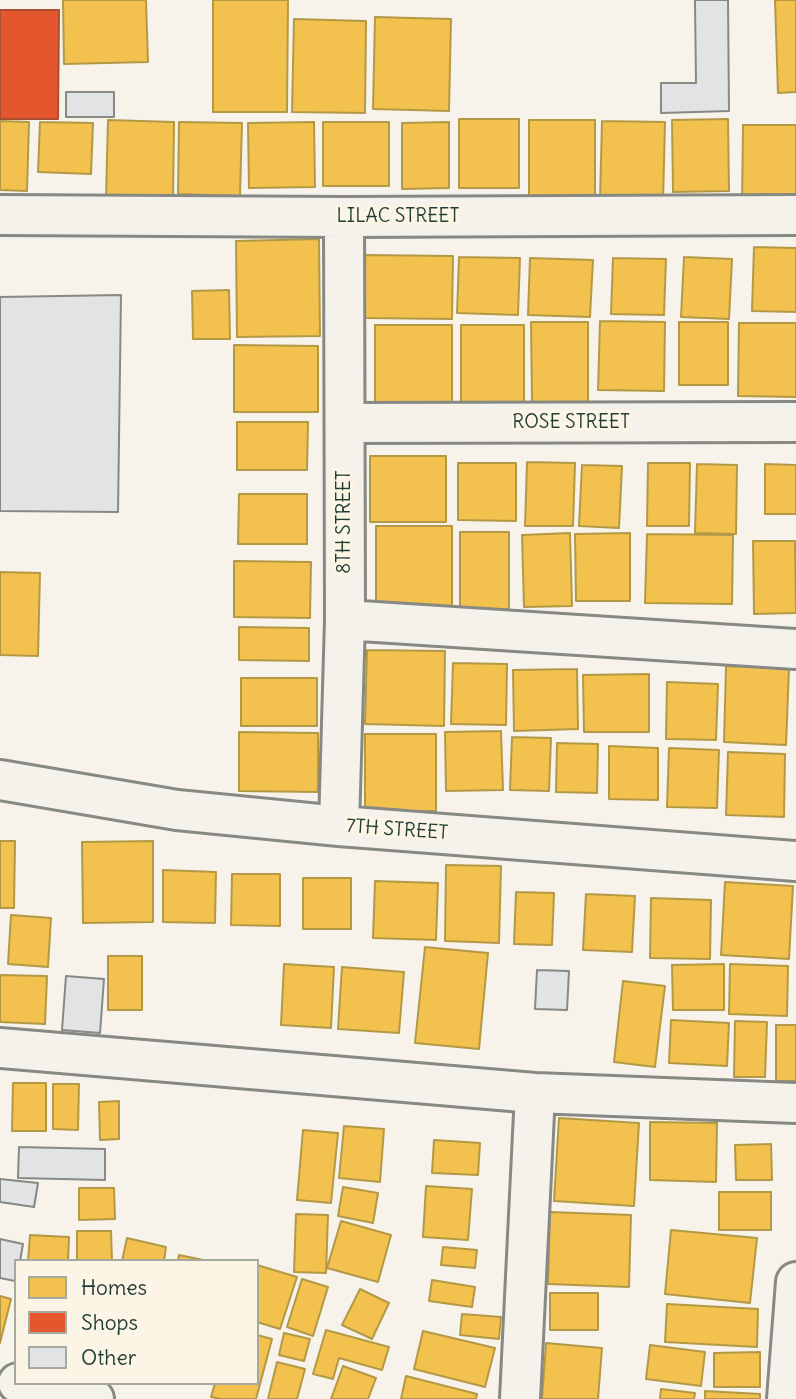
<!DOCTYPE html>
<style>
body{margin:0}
#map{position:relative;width:796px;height:1399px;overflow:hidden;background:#f7f3ea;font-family:Delius,sans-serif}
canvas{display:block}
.legend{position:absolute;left:14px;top:1259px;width:245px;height:126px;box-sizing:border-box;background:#fcf5e5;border:2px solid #a4ab9e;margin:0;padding:9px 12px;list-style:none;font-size:21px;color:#1f3d34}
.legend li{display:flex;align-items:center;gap:14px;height:35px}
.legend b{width:35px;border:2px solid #a4ab9e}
</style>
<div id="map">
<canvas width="796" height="1399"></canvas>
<ul class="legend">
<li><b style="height:19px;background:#f2c14e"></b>Homes</li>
<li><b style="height:19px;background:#e4572e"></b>Shops</li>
<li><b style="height:19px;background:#e1e3e5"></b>Other</li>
</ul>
</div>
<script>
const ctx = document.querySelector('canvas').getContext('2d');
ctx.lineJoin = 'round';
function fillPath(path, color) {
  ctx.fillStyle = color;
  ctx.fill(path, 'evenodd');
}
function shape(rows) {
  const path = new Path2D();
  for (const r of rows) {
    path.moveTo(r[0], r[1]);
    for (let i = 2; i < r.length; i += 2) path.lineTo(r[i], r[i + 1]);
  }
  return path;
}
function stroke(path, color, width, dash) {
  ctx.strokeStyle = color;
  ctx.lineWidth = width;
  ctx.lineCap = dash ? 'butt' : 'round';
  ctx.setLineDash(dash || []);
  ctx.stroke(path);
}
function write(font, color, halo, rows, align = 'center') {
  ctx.font = font + ' Delius,sans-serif';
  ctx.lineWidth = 7;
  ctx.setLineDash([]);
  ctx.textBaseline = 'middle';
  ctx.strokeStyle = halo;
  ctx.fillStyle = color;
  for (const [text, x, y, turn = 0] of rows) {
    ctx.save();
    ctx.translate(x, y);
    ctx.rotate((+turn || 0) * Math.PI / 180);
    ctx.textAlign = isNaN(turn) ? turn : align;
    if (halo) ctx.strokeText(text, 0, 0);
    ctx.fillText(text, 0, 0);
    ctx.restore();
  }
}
const homes = shape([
 [63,0,146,0,148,62,64,64,63,0],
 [213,0,288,0,287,112,213,112,213,0],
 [775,0,796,0,796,92,778,93,775,0],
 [375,17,451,19,449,111,373,109,375,17],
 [294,19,366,21,365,113,292,112,294,19],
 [459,119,519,119,519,188,459,188,459,119],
 [728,119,729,191,673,192,672,120,728,119],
 [108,120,174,122,173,200,106,199,108,120],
 [529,120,595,120,595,197,529,197,529,120],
 [0,121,29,122,27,191,0,190,0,121],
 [602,121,665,122,663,203,600,201,602,121],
 [40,122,93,123,91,174,38,172,40,122],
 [179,122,242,123,240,196,178,194,179,122],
 [314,122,315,187,249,188,248,123,314,122],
 [323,122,389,122,389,186,323,186,323,122],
 [449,122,449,188,402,189,402,123,449,122],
 [743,125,796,125,796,202,742,201,743,125],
 [319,239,320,336,237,337,236,241,319,239],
 [754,247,796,248,796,312,752,311,754,247],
 [365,255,453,256,452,319,365,318,365,255],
 [459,257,520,258,518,315,457,313,459,257],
 [684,257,732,259,729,319,681,317,684,257],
 [530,258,593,260,590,317,528,315,530,258],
 [613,258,666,259,664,315,611,314,613,258],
 [229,290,230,339,193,339,192,291,229,290],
 [600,321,665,322,664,391,598,390,600,321],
 [531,322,588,322,588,402,532,402,531,322],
 [679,322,728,322,728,385,679,385,679,322],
 [739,323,796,323,796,397,738,396,739,323],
 [375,325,452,325,452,404,375,404,375,325],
 [461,325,524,325,524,402,461,402,461,325],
 [234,345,318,346,318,412,234,412,234,345],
 [237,422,308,422,307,470,237,470,237,422],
 [370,456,446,456,446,522,370,522,370,456],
 [527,462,575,463,573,526,525,526,527,462],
 [458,463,516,463,516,521,458,520,458,463],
 [648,463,690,463,689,526,647,526,648,463],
 [697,464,737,465,736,534,695,533,697,464],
 [765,464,796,465,796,514,765,514,765,464],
 [582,465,622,466,619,528,579,526,582,465],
 [239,494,307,494,307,544,238,544,239,494],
 [376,526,452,526,452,608,376,608,376,526],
 [460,532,509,532,509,609,460,609,460,532],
 [570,533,572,606,524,607,522,535,570,533],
 [630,533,630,601,576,601,575,534,630,533],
 [647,534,733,535,732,604,645,603,647,534],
 [753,541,795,541,796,613,754,614,753,541],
 [234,561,311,562,310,618,234,617,234,561],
 [0,572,40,573,38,656,0,655,0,572],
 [239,627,309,628,309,661,239,660,239,627],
 [367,650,445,651,444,726,365,724,367,650],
 [453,663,507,664,506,725,451,724,453,663],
 [726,666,789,668,786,745,724,742,726,666],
 [577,669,578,729,514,731,513,670,577,669],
 [649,674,649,732,584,732,583,675,649,674],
 [241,678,317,678,317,726,241,726,241,678],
 [667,682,718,684,716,740,666,739,667,682],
 [501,731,503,790,446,791,445,732,501,731],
 [239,732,318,733,318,792,239,791,239,732],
 [365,734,436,734,436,811,365,811,365,734],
 [512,737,551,738,549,791,510,790,512,737],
 [557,743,598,744,597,793,556,792,557,743],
 [609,746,658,748,658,800,609,799,609,746],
 [669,748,719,750,717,808,667,807,669,748],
 [728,752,785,754,784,817,726,815,728,752],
 [0,841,15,841,14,908,0,908,0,841],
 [153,841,153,922,83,923,82,842,153,841],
 [446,865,501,866,499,943,445,941,446,865],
 [163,870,216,872,215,923,163,922,163,870],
 [232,874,280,874,280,926,231,925,232,874],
 [303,878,351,878,351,929,303,929,303,878],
 [375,881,438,883,436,940,373,938,375,881],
 [725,882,793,886,789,959,721,955,725,882],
 [516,892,554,893,552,945,514,944,516,892],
 [586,894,635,896,632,952,583,950,586,894],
 [651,898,711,900,710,959,650,958,651,898],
 [11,915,51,918,48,967,8,964,11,915],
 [425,947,488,953,479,1049,415,1043,425,947],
 [108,956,142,956,142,1010,108,1010,108,956],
 [284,964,334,967,331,1028,281,1025,284,964],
 [724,964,724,1010,673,1010,672,965,724,964],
 [730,964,788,966,787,1016,729,1014,730,964],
 [342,967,404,972,399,1033,338,1029,342,967],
 [0,975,47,976,45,1024,0,1022,0,975],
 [623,981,665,986,655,1067,614,1062,623,981],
 [671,1020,729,1023,727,1066,669,1063,671,1020],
 [735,1021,767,1022,765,1077,734,1077,735,1021],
 [776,1025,796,1025,796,1081,776,1081,776,1025],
 [13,1083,46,1083,46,1131,12,1131,13,1083],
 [53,1084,79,1084,78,1130,53,1129,53,1084],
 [119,1101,119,1139,100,1140,99,1102,119,1101],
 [559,1118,639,1123,634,1206,554,1201,559,1118],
 [650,1122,717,1123,716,1182,650,1180,650,1122],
 [344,1126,384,1129,380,1182,339,1178,344,1126],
 [303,1130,338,1133,331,1203,297,1200,303,1130],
 [434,1140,480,1143,478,1175,432,1173,434,1140],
 [771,1144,772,1180,736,1180,735,1145,771,1144],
 [426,1186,472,1189,468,1240,423,1237,426,1186],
 [343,1187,378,1193,373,1223,338,1216,343,1187],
 [79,1188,114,1188,115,1219,79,1220,79,1188],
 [719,1192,771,1192,771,1230,719,1230,719,1192],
 [550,1212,631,1215,629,1287,548,1284,550,1212],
 [296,1214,328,1215,326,1273,294,1272,296,1214],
 [341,1221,391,1235,378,1282,327,1268,341,1221],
 [671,1230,757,1238,750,1303,665,1294,671,1230],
 [77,1231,111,1231,112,1261,77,1261,77,1231],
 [30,1235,69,1237,68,1261,28,1261,30,1235],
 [127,1238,166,1247,164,1261,122,1261,127,1238],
 [443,1247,477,1250,475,1268,441,1265,443,1247],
 [179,1255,208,1261,178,1261,179,1255],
 [257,1265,297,1277,280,1329,257,1322,257,1265],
 [302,1279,328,1287,313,1336,287,1327,302,1279],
 [432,1280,475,1287,472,1307,429,1301,432,1280],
 [360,1289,389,1303,372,1339,342,1325,360,1289],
 [550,1293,598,1293,598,1330,550,1330,550,1293],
 [0,1296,11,1299,0,1343,0,1296],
 [667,1304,758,1309,757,1347,665,1342,667,1304],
 [462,1314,501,1317,499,1339,460,1335,462,1314],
 [326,1330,389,1347,382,1370,339,1358,333,1379,313,1374,326,1330],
 [423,1331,495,1348,485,1387,414,1369,423,1331],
 [284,1333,310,1339,304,1361,279,1355,284,1333],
 [257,1335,272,1339,256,1399,221,1399,211,1397,215,1383,257,1383,257,1335],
 [546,1343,602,1348,598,1399,542,1399,546,1343],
 [650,1345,705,1352,701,1386,646,1379,650,1345],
 [760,1352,760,1387,714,1387,714,1353,760,1352],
 [277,1362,305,1369,297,1399,268,1399,277,1362],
 [343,1366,376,1378,368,1399,331,1399,343,1366],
 [406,1376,477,1394,476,1399,401,1399,406,1376],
 [661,1389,695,1393,694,1399,660,1399,661,1389],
 [705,1391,760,1394,760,1399,705,1399,705,1391]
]);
const shops = shape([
 [0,10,59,10,58,119,0,119,0,10]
]);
const building = shape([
 [695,0,728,0,729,111,661,113,661,83,696,83,695,0],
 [66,92,114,92,114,117,66,117,66,92],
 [121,295,118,512,0,511,0,297,121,295],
 [537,970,569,971,567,1010,535,1009,537,970],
 [66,976,104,979,100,1033,62,1030,66,976],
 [19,1147,105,1149,105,1180,18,1178,19,1147],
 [0,1179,38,1183,34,1207,0,1202,0,1179],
 [0,1239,23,1244,20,1261,16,1261,15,1281,0,1278,0,1239]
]);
const street = shape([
 [0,215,344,217,796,215],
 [346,423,796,422],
 [345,620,796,649],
 [0,780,177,810,339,826,796,861],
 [339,826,345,620,344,217],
 [0,1048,535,1093,796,1103],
 [18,1383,94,1399],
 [520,1399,535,1093],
 [787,1399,796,1282]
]);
const streetNames = [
 ["LILAC STREET",398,217],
 ["ROSE STREET",571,423],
 ["8TH STREET",345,522,-90],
 ["7TH STREET",397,830,4]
];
fillPath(homes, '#f2c14e');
stroke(homes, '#b39946', 2);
fillPath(shops, '#e4572e');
stroke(shops, '#a94f30', 2);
fillPath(building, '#e1e3e5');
stroke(building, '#868984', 2);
stroke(street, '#868984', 44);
stroke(street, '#f5f2ec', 38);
write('19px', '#1f3d34', '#fcf5e5', streetNames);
</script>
